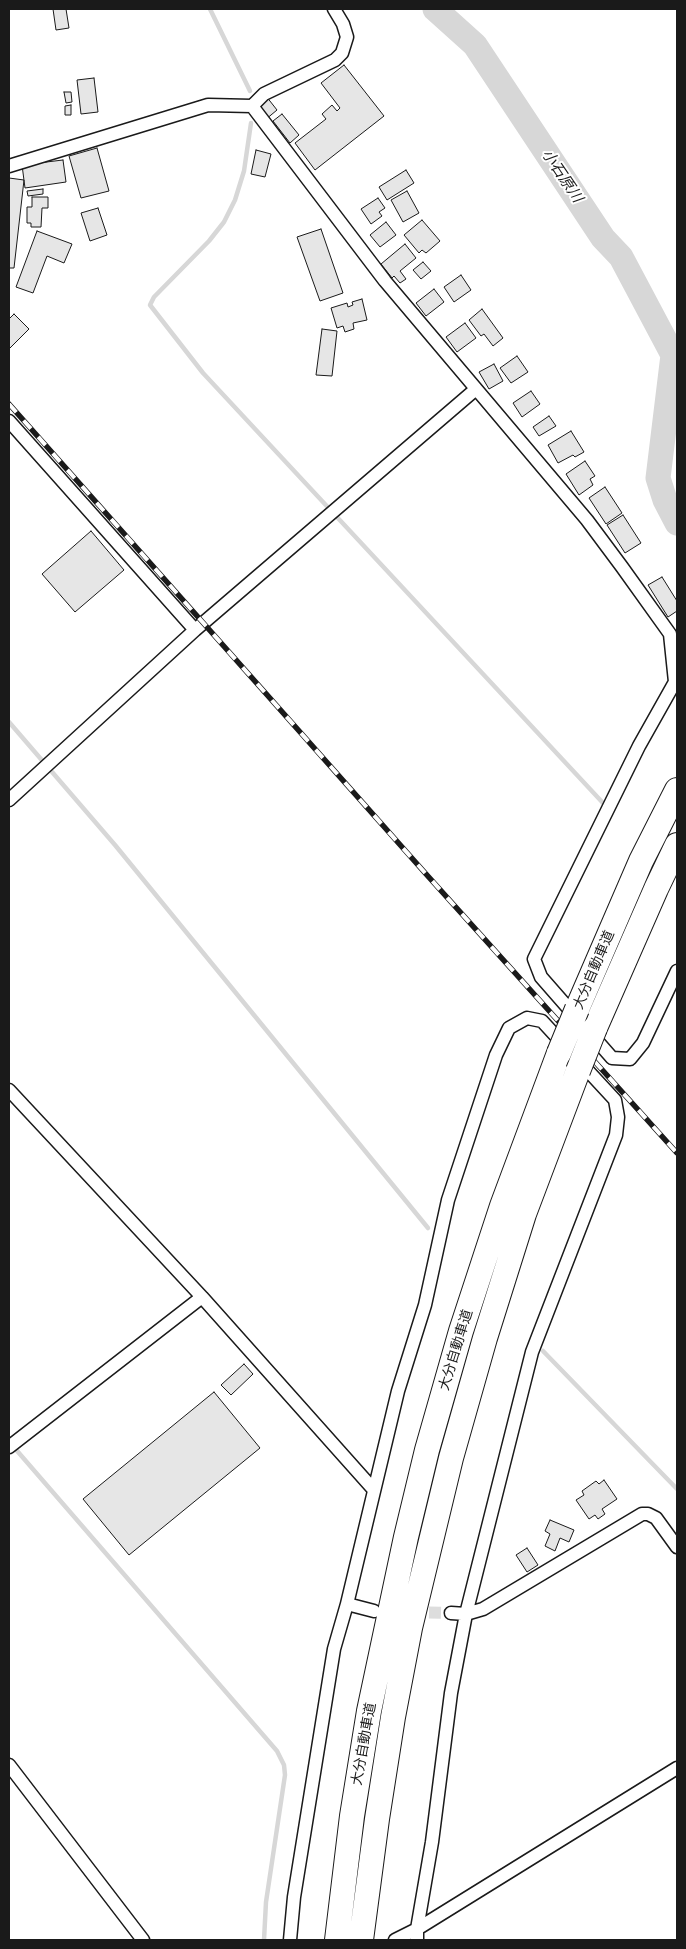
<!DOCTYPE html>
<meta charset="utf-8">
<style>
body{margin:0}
#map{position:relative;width:686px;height:1949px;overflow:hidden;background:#fff;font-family:Cabin,sans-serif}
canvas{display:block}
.frame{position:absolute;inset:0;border:10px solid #1a1a1a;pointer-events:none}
</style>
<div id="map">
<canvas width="686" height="1949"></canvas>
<div class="frame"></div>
</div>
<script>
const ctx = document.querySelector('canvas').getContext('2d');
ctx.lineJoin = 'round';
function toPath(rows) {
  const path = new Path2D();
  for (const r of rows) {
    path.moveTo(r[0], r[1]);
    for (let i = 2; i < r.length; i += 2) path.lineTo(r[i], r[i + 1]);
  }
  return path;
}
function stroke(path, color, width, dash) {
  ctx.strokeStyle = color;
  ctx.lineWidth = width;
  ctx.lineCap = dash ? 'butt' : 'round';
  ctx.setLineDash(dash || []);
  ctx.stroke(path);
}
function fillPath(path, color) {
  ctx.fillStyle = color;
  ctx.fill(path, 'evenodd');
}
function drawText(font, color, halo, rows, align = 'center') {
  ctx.font = font + ' Cabin,"Noto Sans JP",sans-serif';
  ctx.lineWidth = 4;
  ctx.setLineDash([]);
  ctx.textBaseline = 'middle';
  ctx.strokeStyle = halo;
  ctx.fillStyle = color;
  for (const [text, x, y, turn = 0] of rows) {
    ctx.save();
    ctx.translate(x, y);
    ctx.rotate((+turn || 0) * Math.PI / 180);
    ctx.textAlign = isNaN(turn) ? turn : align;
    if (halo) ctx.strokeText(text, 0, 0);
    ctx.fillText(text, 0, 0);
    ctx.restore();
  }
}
stroke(toPath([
 [210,9,250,91],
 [251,123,244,171,235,200,224,222,209,241,154,297,150,305,203,373,603,803],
 [9,722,115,845,428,1228],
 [543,1351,677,1489],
 [12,1445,277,1751,284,1765,285,1775,266,1902,264,1940]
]), '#d7d7d7', 4.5);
stroke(toPath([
 [435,9,475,45,603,238,621,257,673,355,658,478,665,500,677,523]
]), '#d7d7d7', 25);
const building = toPath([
 [53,9,66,9,69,28,56,30,53,9],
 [344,65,384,116,315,170,295,143,326,119,322,114,332,105,337,111,340,108,321,83,344,65],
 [94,78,98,112,81,114,77,80,94,78],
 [64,92,71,92,72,102,66,103,64,92],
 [266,96,277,110,265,120,253,105,266,96],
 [71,105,71,115,65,115,65,106,71,105],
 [282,114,299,135,290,143,273,121,282,114],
 [97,148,109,191,81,198,69,156,97,148],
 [256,150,271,154,265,177,251,174,256,150],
 [63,160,66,182,25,188,22,165,63,160],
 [406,170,414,183,387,200,379,187,406,170],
 [9,178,24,180,14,268,9,268,9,178],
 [43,189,43,194,28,196,27,191,43,189],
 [407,191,419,213,403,222,391,200,407,191],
 [32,197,48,197,48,208,42,208,41,227,31,227,31,223,27,223,27,207,32,207,32,197],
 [378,198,385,208,379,212,382,216,371,224,361,209,378,198],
 [98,208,107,235,90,241,81,213,98,208],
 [422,220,440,241,426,253,422,250,419,253,404,235,422,220],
 [386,222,396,235,380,247,370,235,386,222],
 [321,229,343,293,320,301,297,237,321,229],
 [37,231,72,244,64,263,47,256,33,293,16,287,37,231],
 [405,244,416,258,400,271,406,279,400,283,394,276,392,278,381,264,405,244],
 [423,262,431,271,421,279,413,270,423,262],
 [461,275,471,290,454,302,444,287,461,275],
 [434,289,444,302,426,316,416,303,434,289],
 [362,299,367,320,353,323,354,329,345,332,343,326,337,328,331,308,347,303,348,307,353,305,352,302,362,299],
 [482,309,503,338,493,346,484,334,481,336,469,320,482,309],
 [14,314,29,329,9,349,9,319,14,314],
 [465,323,476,338,457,352,446,337,465,323],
 [322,329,337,331,332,376,316,375,322,329],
 [517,356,528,372,511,383,500,368,517,356],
 [494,364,503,381,489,389,479,372,494,364],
 [531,391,540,404,522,417,513,403,531,391],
 [549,416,556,426,539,436,533,427,549,416],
 [571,431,584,452,575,457,573,455,558,463,548,445,571,431],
 [585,461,595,476,590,479,593,485,579,495,566,474,585,461],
 [605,487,622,513,606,524,589,498,605,487],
 [623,515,641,543,625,553,607,525,623,515],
 [91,531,124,570,75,612,42,574,91,531],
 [662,577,677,601,677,611,668,617,648,585,662,577],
 [244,1364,253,1374,231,1395,221,1385,244,1364],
 [214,1392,260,1448,129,1555,83,1499,214,1392],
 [604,1480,617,1499,602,1509,605,1514,598,1519,595,1515,589,1519,576,1500,584,1495,582,1491,596,1481,599,1484,604,1480],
 [550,1520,574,1530,569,1542,560,1538,555,1551,545,1546,550,1534,545,1531,550,1520],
 [527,1548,538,1565,527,1572,516,1555,527,1548]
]);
fillPath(building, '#e6e6e6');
stroke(building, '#1a1a1a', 1);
stroke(toPath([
 [411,1612,451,1613]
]), '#ddd', 12, [12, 6]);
const street = toPath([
 [252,106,264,94,335,60,342,53,347,37,343,24,334,9],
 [9,166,208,105,252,106,385,281,587,520,622,567,670,634,675,682,677,685],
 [9,421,195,630],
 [9,800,195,630,476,389],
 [576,1017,541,977,534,959,639,746,675,682],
 [591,1034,612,1058,630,1059,643,1043,677,971],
 [9,1090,202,1297,374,1490],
 [9,1447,202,1297],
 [347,1604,374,1611],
 [451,1613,466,1614,483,1609,642,1514,648,1514,656,1518,677,1547],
 [9,1765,143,1940],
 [290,1940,294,1897,334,1649,347,1604,398,1391,425,1305,448,1200,496,1055,509,1028,527,1018,542,1021,565,1046],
 [395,1940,417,1929,677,1768],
 [417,1940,417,1929,432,1842,451,1693,466,1614,532,1352,616,1135,618,1117,615,1100,578,1060]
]);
const highway = toPath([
 [577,1009,641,861,677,790],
 [595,1028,656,889,677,845],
 [337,1940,352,1816,369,1711,406,1537,427,1450,461,1331,502,1206,559,1053],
 [361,1940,377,1819,393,1717,410,1628,451,1458,485,1338,524,1214,578,1071]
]);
stroke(street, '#1a1a1a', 15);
stroke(highway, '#1a1a1a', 26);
stroke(street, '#fff', 12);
stroke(highway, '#fff', 24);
const rail = toPath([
 [9,404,426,874,677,1153]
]);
stroke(rail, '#1a1a1a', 5.5);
stroke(rail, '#fff', 4, [11]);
const highwayBridge = toPath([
 [559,1053,577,1009],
 [578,1071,595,1028]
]);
stroke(highwayBridge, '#1a1a1a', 26, []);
stroke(highwayBridge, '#fff', 24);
drawText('14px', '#1a1a1a', '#fff', [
 ["大分自動車道",594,970,-67],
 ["大分自動車道",456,1350,-73],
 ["大分自動車道",364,1744,-80]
]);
drawText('italic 15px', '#1a1a1a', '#fff', [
 ["小石原川",562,176,56]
]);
</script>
